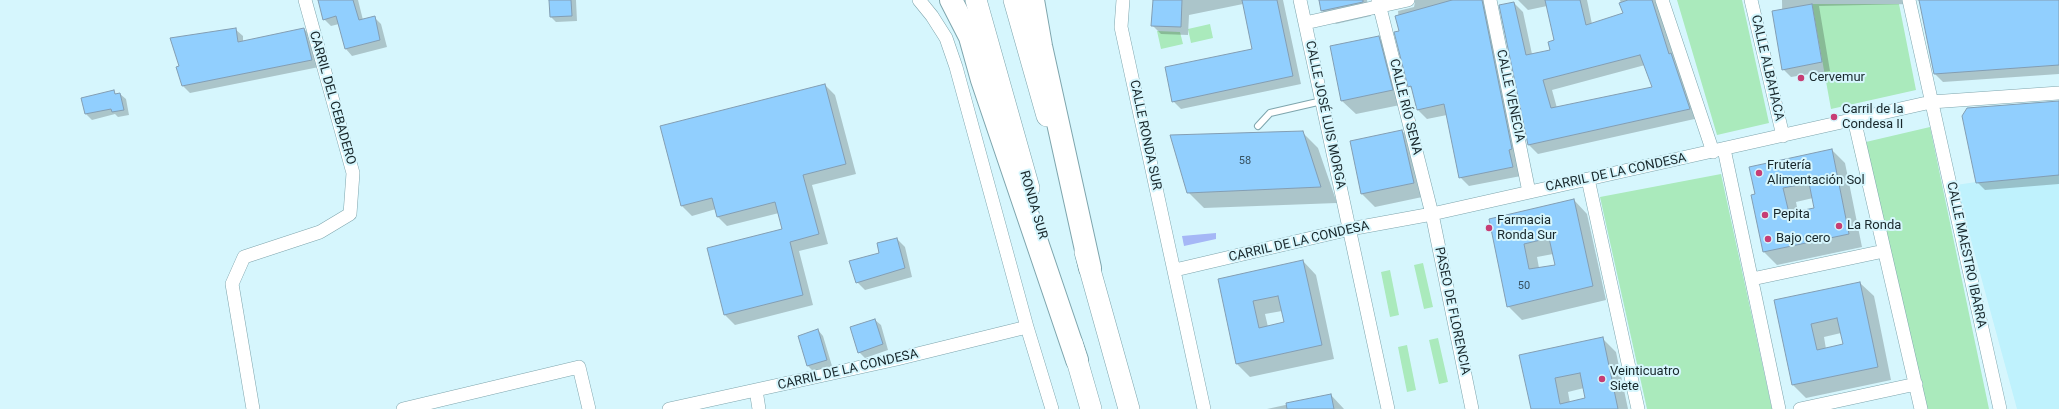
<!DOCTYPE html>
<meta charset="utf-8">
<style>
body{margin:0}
canvas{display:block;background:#d6f6fd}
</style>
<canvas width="2059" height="409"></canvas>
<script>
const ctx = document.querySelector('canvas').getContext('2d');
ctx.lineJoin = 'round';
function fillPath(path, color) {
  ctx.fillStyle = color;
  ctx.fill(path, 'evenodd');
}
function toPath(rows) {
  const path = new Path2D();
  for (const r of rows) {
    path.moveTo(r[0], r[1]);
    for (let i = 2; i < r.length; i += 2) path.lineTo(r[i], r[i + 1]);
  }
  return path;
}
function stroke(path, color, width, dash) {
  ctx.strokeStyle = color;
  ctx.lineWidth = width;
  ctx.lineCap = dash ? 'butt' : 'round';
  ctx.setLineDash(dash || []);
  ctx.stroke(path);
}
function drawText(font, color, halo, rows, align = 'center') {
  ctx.font = font + ' Roboto,sans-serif';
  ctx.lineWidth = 4;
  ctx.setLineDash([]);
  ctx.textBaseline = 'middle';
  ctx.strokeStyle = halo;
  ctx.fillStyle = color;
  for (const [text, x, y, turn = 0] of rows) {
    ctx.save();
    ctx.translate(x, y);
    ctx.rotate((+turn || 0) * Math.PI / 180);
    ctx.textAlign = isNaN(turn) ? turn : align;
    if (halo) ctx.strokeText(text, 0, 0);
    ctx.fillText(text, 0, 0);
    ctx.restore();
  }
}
fillPath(toPath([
 [2059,101,2059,409,2017,409,1956,185,1976,182,1962,116,1967,108]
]), '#bff2fd');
fillPath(toPath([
 [1677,0,1742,0,1769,123,1717,135],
 [1812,4,1899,4,1916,90,1831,109],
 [1210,24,1213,38,1191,43,1188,29],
 [1157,31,1180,32,1183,44,1161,49],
 [1930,127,1989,409,1916,409,1853,145],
 [1721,174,1772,409,1647,409,1600,197],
 [1423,263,1433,307,1424,309,1414,265],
 [1390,270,1399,315,1390,317,1381,272],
 [1438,338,1448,382,1439,384,1429,340],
 [1407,345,1416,390,1407,392,1398,347]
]), '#aaeabc');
fillPath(toPath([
 [1216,233,1216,239,1184,246,1182,236]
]), '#a5b7f6');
fillPath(toPath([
 [319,0,358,0,363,20,374,17,381,24,387,47,352,56,346,49,339,24,331,26,324,19],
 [550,0,576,0,577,21,556,22,551,17],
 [1154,0,1283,0,1301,84,1181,109,1173,101,1253,50,1243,4,1189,15,1188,35,1161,34,1153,26],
 [1320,0,1367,0,1371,16,1336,24,1322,11],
 [1399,0,1486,0,1521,176,1469,186,1460,177,1447,115,1427,119,1418,110,1413,90,1409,86,1400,32,1398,11,1414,7,1415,2,1403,4],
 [1587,0,1592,24,1624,14,1620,0,1658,0,1699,118,1538,154,1529,145,1500,6,1514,3,1523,12,1532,54,1551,51,1556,41,1547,6,1528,10,1518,0],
 [1645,65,1653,88,1557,108,1552,90],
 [1782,0,2059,0,2059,74,1943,82,1935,74,1921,1,1916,0,1911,4,1819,6,1830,71,1791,77,1783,69],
 [235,29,243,36,243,42,304,29,311,36,319,67,190,93,183,86],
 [1378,37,1392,50,1405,104,1356,114,1342,101,1331,47],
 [825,85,835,95,856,174,812,185,828,244,799,251,813,305,735,325,725,315,708,249,784,230,779,213,727,226,717,216,716,209,692,216,682,206],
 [113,92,117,95,120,94,126,99,129,115,118,117,115,114,92,120,86,114,83,99],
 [2059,102,2059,184,1985,190,1977,182],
 [1402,131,1416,144,1427,196,1375,207,1362,194,1351,142],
 [1302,132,1318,148,1337,203,1204,208,1188,192],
 [1832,150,1845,163,1862,247,1777,265,1764,252,1752,196],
 [1813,198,1815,209,1798,212,1796,202],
 [1574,200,1587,214,1606,300,1522,320,1508,306,1490,219],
 [1553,254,1556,265,1539,268,1537,257],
 [897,239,905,247,912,277,865,290,857,282,881,254],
 [1303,261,1316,275,1334,359,1250,377,1237,364,1219,279],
 [1282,311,1285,323,1268,327,1265,314],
 [1860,283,1874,296,1891,380,1806,398,1793,385,1775,301],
 [1841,333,1844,345,1826,349,1824,337],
 [875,320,881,325,888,350,865,358,859,352],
 [818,330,823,336,832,366,813,371,808,366,799,336],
 [1602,338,1616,352,1628,409,1532,409,1520,356],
 [1584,388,1587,399,1570,403,1568,392],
 [1331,395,1344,409,1267,409]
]), '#0003');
const building = toPath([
 [318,0,353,0,359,20,375,16,380,40,345,49,336,16,323,20,318,0],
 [549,0,571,0,572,16,550,17,549,0],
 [1153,0,1182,0,1181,27,1151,26,1153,0],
 [1242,0,1277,0,1293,76,1172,102,1165,67,1252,49,1242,0],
 [1319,0,1363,0,1363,2,1321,11,1319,0],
 [1452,0,1482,0,1512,149,1509,150,1513,167,1459,178,1444,104,1417,110,1411,86,1408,87,1394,32,1399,31,1395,16,1452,0],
 [1545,0,1580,0,1586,25,1623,13,1619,3,1628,0,1652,0,1669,54,1671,53,1690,109,1528,145,1499,5,1514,2,1526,55,1550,50,1548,42,1554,40,1545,0],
 [1640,55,1652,87,1551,108,1543,80,1640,55],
 [1919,0,2059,0,2059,65,1934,74,1919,0],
 [1812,4,1822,62,1782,70,1772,11,1812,4],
 [236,28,238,42,304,28,312,60,182,86,176,67,179,66,170,38,236,28],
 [1379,36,1393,90,1341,101,1330,46,1379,36],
 [825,84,846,164,803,175,819,234,790,242,803,295,724,315,707,248,782,229,775,202,717,217,712,198,681,206,660,126,825,84],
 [114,90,115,94,120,93,124,110,112,112,111,109,85,114,81,98,114,90],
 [2059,101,2059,175,1976,183,1962,116,1967,108,2059,101],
 [1402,130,1414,183,1361,194,1350,141,1402,130],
 [1303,131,1321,187,1187,193,1170,135,1303,131],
 [1832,149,1849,234,1763,252,1751,195,1755,194,1749,167,1832,149],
 [1809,183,1814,208,1789,213,1783,188,1809,183],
 [1574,199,1593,286,1507,307,1489,219,1574,199],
 [1549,238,1555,265,1529,269,1524,244,1549,238],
 [897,238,905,268,856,283,849,261,879,253,877,243,897,238],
 [1303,260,1322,345,1236,364,1218,279,1303,260],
 [1278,296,1284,322,1259,328,1253,301,1278,296],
 [1860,282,1878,367,1792,385,1774,300,1860,282],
 [1837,318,1843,344,1817,350,1811,324,1837,318],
 [875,319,883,344,858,353,850,327,875,319],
 [818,329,827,360,807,366,798,336,818,329],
 [1603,337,1618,409,1531,409,1519,355,1603,337],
 [1580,373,1585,398,1560,404,1555,378,1580,373],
 [1331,394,1334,409,1287,409,1286,403,1331,394]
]);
fillPath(building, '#91cffe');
stroke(building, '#839eb3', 1);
const lane = toPath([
 [1258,126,1270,113,1322,101]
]);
const street = toPath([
 [919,0,932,16,946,38,956,67,1027,327,1052,409],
 [1123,0,1121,27,1204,409],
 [1300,0,1388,409],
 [1378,0,1432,214,1472,409],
 [1490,0,1529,192],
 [1662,0,1713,152],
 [1751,0,1783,136],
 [1909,0,2000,409],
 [1305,23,1408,0],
 [1854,119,1921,409],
 [1724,149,1779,409],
 [1588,179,1638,409],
 [1175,270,1350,229,1432,214,1931,102,2059,93],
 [1752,279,1884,251],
 [756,390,759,409],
 [253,409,232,284,244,257,320,232,350,214,353,173,305,0],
 [403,409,579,367,589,409],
 [669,409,897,359,1027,327],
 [1800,409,1916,384]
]);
const primary = toPath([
 [976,0,1029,188],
 [1014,0,1047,116],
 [1085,252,1129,409],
 [1072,343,1091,409]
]);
const highway = toPath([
 [951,0,970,37,982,80,1077,360],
 [1033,0,1041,46,1090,268]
]);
stroke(lane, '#7ea5ad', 8);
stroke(street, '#7ea5ad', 14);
stroke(primary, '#7ea5ad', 22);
stroke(highway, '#7ea5ad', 24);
stroke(lane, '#fff', 6);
stroke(street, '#fff', 13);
stroke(primary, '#fff', 21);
stroke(highway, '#fff', 22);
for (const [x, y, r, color] of [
 [1801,78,4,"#c73d74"],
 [1834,117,4,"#c73d74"],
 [1759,173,4,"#c73d74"],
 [1765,215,4,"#c73d74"],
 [1839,226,4,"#c73d74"],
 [1489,228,4,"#c73d74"],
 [1768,239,4,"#c73d74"],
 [1602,379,4,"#c73d74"]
]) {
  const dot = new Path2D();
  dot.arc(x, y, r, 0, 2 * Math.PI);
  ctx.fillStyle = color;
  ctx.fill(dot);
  stroke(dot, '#d6f6fd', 1.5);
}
drawText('11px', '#365160', null, [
 ["58",1245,161],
 ["50",1524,286]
]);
drawText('13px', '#18272b', '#d6f6fd', [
 ["CALLE ALBAHACA",1767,68,77],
 ["CALLE VENECIA",1510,96,78],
 ["CARRIL DEL CEBADERO",332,98,74],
 ["CALLE RÍO SENA",1405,107,76],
 ["CALLE JOSÉ LUIS MORGA",1325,115,78],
 ["CALLE RONDA SUR",1145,135,78],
 ["CARRIL DE LA CONDESA",1616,173,-12],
 ["RONDA SUR",1033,205,74],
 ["CARRIL DE LA CONDESA",1299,242,-13],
 ["CALLE MAESTRO IBARRA",1966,255,78],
 ["PASEO DE FLORENCIA",1452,311,78],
 ["CARRIL DE LA CONDESA",848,370,-13]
]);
drawText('13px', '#18272b', '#d6f6fd', [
 ["Cervemur",1809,78],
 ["Carril de la",1842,110],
 ["Condesa II",1842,125],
 ["Frutería",1767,166],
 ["Alimentación Sol",1767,181],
 ["Pepita",1773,215],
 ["Farmacia",1497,221],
 ["Ronda Sur",1497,236],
 ["La Ronda",1847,226],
 ["Bajo cero",1776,239],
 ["Veinticuatro",1610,372],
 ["Siete",1610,387]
], 'left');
</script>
